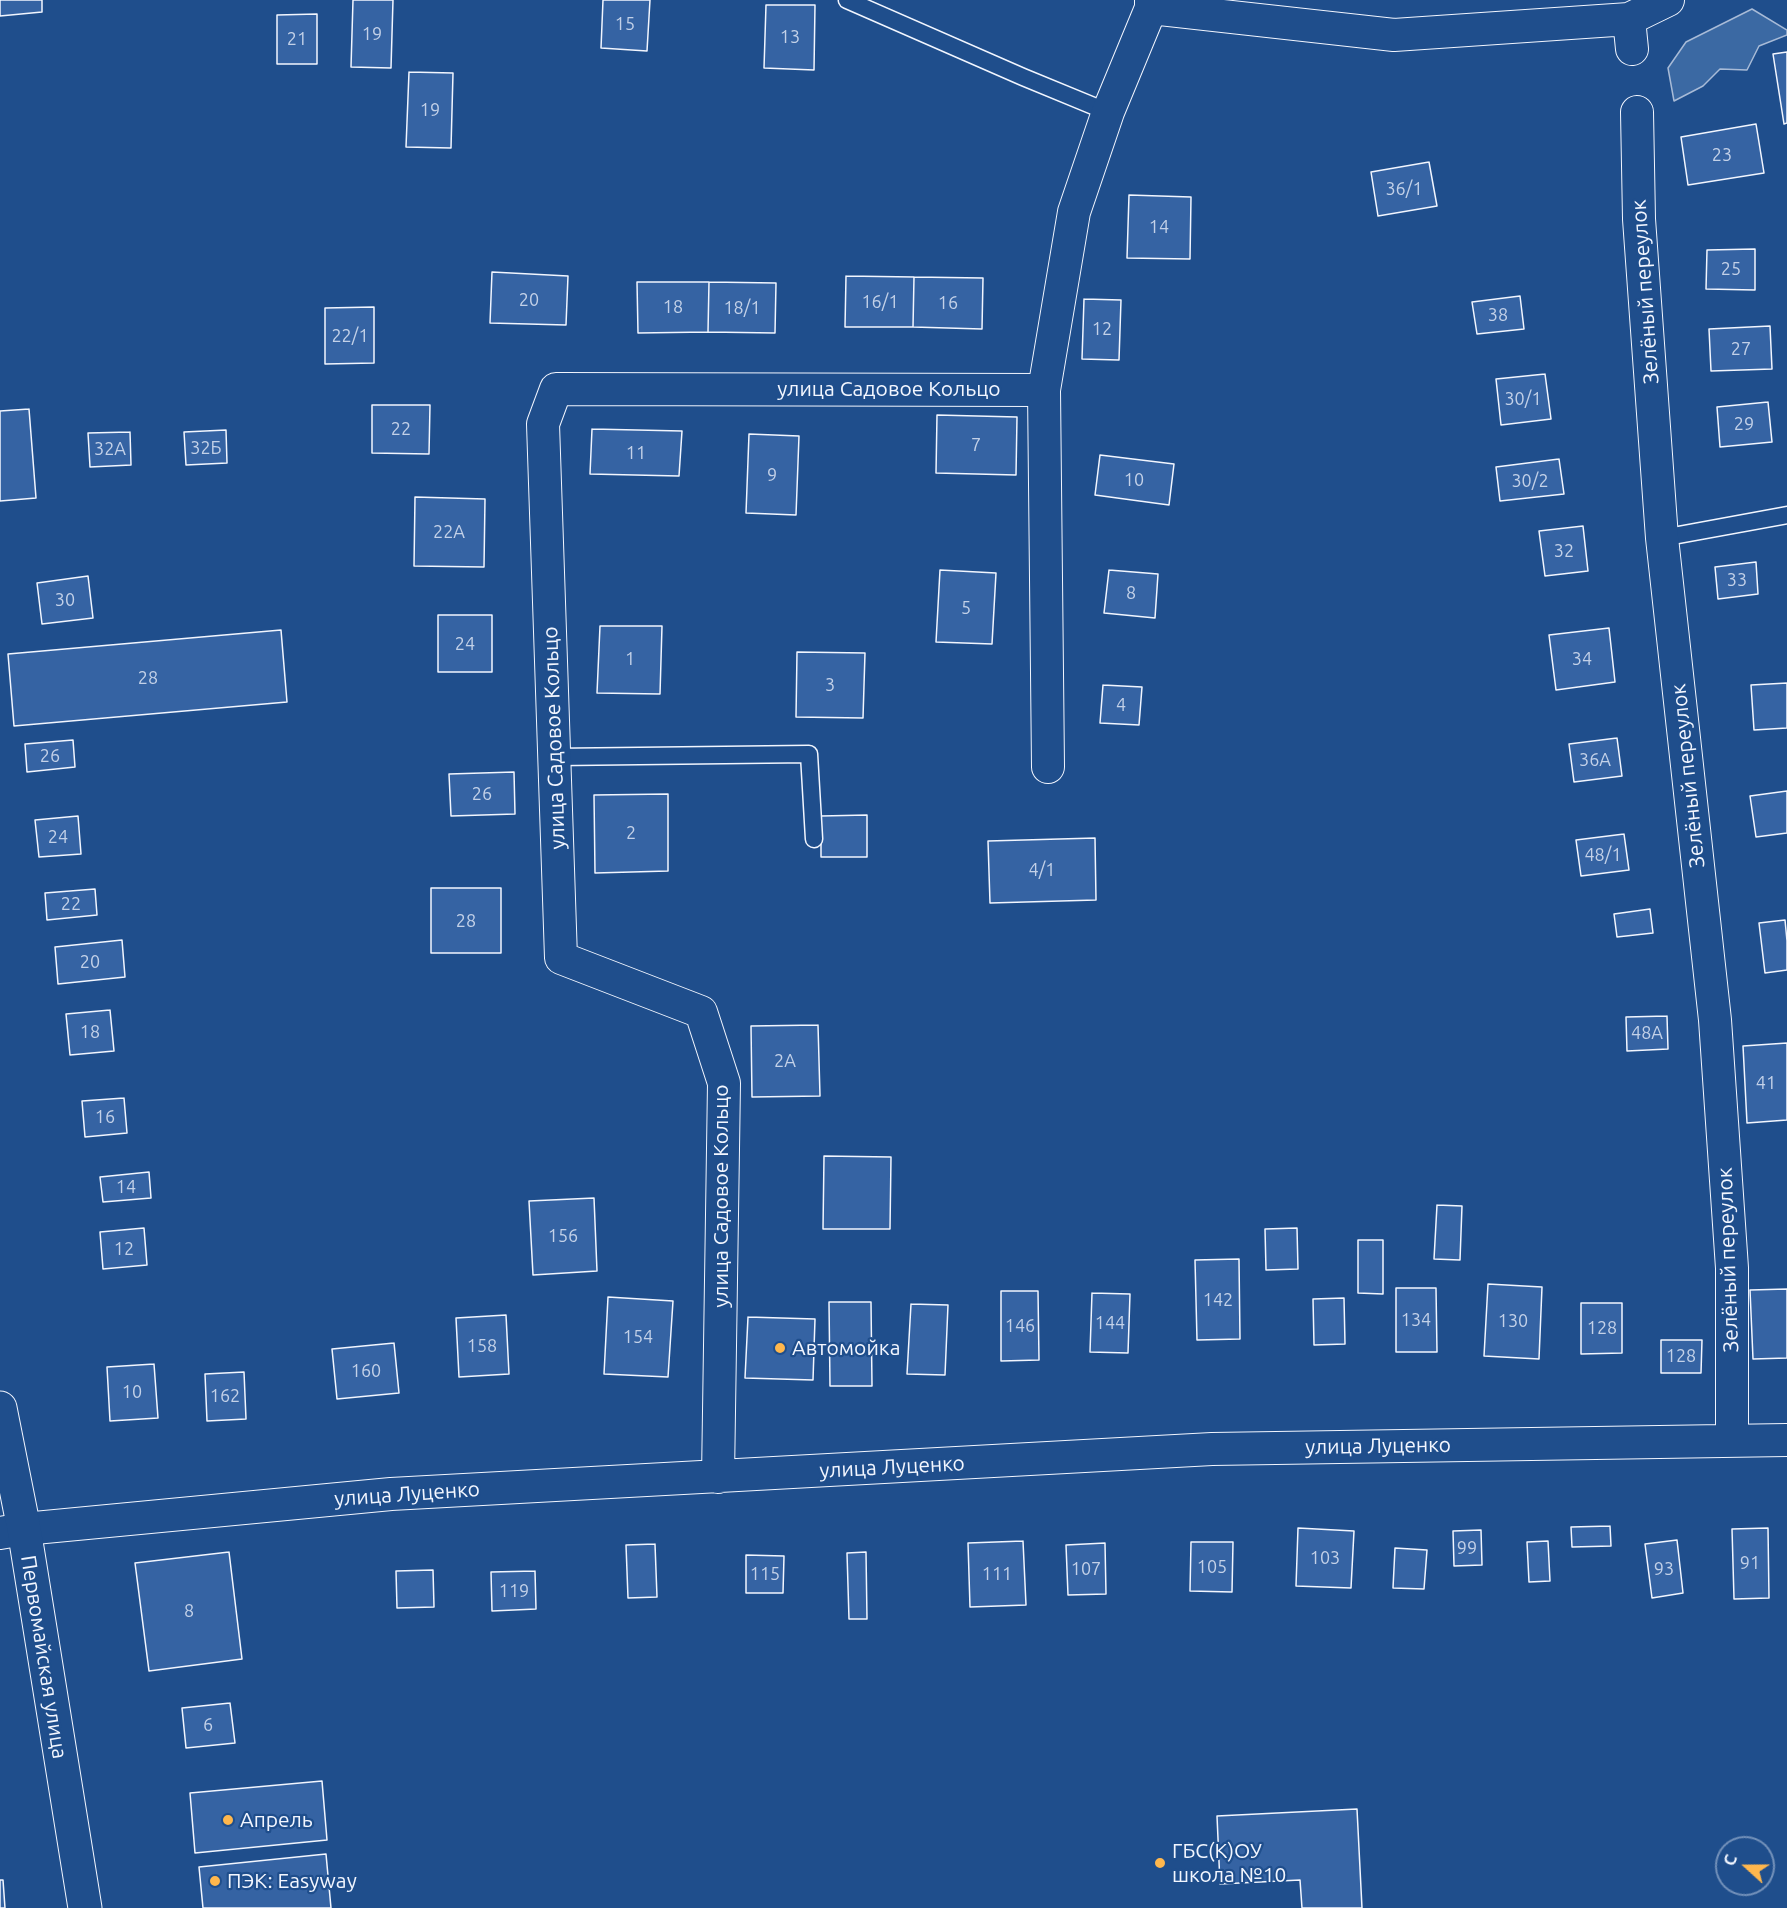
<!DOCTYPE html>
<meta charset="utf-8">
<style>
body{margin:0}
#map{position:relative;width:1787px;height:1908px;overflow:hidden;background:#1f4e8c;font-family:Ubuntu,sans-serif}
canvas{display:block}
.north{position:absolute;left:1715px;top:1836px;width:60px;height:60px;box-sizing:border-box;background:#1f4e8c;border:2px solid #7391ba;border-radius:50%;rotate:291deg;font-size:16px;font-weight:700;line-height:24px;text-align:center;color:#f2f6ff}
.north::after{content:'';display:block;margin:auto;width:21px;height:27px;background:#ffb74d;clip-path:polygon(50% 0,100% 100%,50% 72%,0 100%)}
</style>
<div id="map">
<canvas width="1787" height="1908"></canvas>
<div class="north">С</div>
</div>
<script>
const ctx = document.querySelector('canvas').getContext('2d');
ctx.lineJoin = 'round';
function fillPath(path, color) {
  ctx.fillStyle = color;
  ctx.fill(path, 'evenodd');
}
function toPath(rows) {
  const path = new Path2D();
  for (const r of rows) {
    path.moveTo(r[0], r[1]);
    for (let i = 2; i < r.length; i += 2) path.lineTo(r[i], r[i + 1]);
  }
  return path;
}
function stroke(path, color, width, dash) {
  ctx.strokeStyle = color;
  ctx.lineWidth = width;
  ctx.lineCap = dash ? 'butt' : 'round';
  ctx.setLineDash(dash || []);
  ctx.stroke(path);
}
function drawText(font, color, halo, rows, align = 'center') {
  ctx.font = font + ' Ubuntu,sans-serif';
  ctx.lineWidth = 4.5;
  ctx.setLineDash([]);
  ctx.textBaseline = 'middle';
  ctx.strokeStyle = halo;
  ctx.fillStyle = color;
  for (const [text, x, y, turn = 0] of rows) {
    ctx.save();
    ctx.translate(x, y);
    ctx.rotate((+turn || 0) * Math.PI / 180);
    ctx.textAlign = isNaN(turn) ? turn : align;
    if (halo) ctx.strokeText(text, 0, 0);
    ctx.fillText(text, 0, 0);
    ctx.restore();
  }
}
const water = toPath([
 [1752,9,1787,30,1787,35,1759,46,1747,70,1720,69,1703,86,1674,101,1668,68,1686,42,1752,9]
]);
fillPath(water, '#3b69a3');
stroke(water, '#a8bbd7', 1.5);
const building = toPath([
 [0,0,42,0,42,12,0,16,0,0],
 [353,0,393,0,391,68,351,67,353,0],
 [603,0,650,0,647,51,601,48,603,0],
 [766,5,815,5,814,70,764,68,766,5],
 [317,14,317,64,277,64,277,15,317,14],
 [1787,52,1787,123,1784,124,1773,54,1787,52],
 [409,72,453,73,451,148,406,147,409,72],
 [1756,124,1764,173,1688,185,1681,137,1756,124],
 [1429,162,1437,206,1378,216,1371,172,1429,162],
 [1129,195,1191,197,1190,259,1127,258,1129,195],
 [1755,249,1755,290,1706,289,1707,250,1755,249],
 [492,272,568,276,566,325,490,323,492,272],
 [846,276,914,277,913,327,845,327,846,276],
 [914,277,983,278,982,329,913,327,914,277],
 [637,282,709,282,708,332,638,333,637,282],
 [709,282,776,283,775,333,708,332,709,282],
 [1520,296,1524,329,1477,334,1472,302,1520,296],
 [1084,299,1121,300,1119,360,1082,359,1084,299],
 [374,307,374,363,325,364,325,308,374,307],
 [1770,326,1772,369,1711,371,1709,329,1770,326],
 [1545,374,1551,419,1501,425,1496,379,1545,374],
 [1768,402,1772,442,1720,447,1717,407,1768,402],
 [372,405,430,405,429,454,372,453,372,405],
 [29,409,36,498,0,501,0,411,29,409],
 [937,415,1017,417,1016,475,936,473,937,415],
 [592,429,682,431,679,476,590,474,592,429],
 [226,430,227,463,186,465,184,432,226,430],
 [130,432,131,465,90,467,88,433,130,432],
 [749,434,799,436,796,515,746,513,749,434],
 [1100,455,1174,464,1169,505,1095,495,1100,455],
 [1559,459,1564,494,1500,501,1496,467,1559,459],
 [415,497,485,499,484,567,414,566,415,497],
 [1583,526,1588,571,1545,576,1539,531,1583,526],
 [1756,562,1758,594,1718,599,1715,567,1756,562],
 [940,570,996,573,992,644,936,642,940,570],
 [1109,570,1158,574,1155,618,1104,613,1109,570],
 [88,576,93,618,42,624,37,583,88,576],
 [438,615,492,615,492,672,438,672,438,615],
 [600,626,662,626,660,694,597,693,600,626],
 [1609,628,1615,682,1556,690,1549,635,1609,628],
 [281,630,287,702,14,726,8,654,281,630],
 [797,652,865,653,863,718,796,717,797,652],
 [1787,683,1787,728,1754,730,1751,685,1787,683],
 [1103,685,1142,687,1139,725,1100,723,1103,685],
 [1617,738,1622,776,1574,782,1569,744,1617,738],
 [73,740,75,767,27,772,25,744,73,740],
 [514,772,515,814,451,816,449,774,514,772],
 [1787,791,1787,833,1756,837,1750,796,1787,791],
 [668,794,668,871,595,873,594,795,668,794],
 [867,815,867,857,821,857,821,816,867,815],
 [78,816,81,854,39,857,35,820,78,816],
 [1624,834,1629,870,1581,876,1576,840,1624,834],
 [1095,838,1096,900,990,903,988,841,1095,838],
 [431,888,501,888,501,953,431,953,431,888],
 [95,889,97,915,47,920,45,893,95,889],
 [1650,909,1653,933,1617,937,1614,914,1650,909],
 [1785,920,1787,941,1787,970,1765,973,1759,923,1785,920],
 [122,940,125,977,58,984,55,947,122,940],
 [110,1010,114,1051,70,1055,66,1014,110,1010],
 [1667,1016,1668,1049,1627,1051,1626,1017,1667,1016],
 [818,1025,820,1096,752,1097,751,1026,818,1025],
 [1787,1043,1787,1120,1747,1123,1743,1046,1787,1043],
 [124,1098,127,1133,85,1137,82,1101,124,1098],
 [824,1156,891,1157,890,1229,823,1229,824,1156],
 [149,1172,151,1198,103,1202,100,1177,149,1172],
 [594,1198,597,1271,533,1275,529,1201,594,1198],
 [1437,1205,1462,1206,1460,1260,1434,1259,1437,1205],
 [144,1228,147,1265,103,1269,100,1232,144,1228],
 [1297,1228,1298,1269,1266,1270,1265,1229,1297,1228],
 [1358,1240,1383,1240,1383,1294,1358,1293,1358,1240],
 [1239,1259,1240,1339,1197,1340,1195,1260,1239,1259],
 [1488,1284,1542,1287,1539,1359,1484,1356,1488,1284],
 [1396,1288,1436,1288,1437,1352,1396,1352,1396,1288],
 [1787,1289,1787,1358,1753,1359,1750,1290,1787,1289],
 [1001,1291,1038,1291,1039,1360,1001,1361,1001,1291],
 [1092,1293,1130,1294,1128,1353,1090,1352,1092,1293],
 [608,1297,673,1301,668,1377,604,1374,608,1297],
 [1344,1298,1345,1344,1314,1345,1313,1299,1344,1298],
 [829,1302,871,1302,872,1386,830,1386,829,1302],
 [1581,1303,1622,1303,1622,1353,1581,1354,1581,1303],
 [911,1304,948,1305,945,1375,907,1374,911,1304],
 [506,1315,509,1374,459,1377,456,1318,506,1315],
 [748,1317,815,1319,813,1380,745,1378,748,1317],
 [1661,1340,1702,1340,1701,1373,1661,1373,1661,1340],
 [394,1343,399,1393,337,1399,332,1349,394,1343],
 [154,1364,158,1418,110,1421,107,1367,154,1364],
 [244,1372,246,1419,207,1421,205,1374,244,1372],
 [1610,1526,1611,1546,1572,1547,1571,1527,1610,1526],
 [1298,1528,1354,1531,1351,1588,1296,1586,1298,1528],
 [1768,1528,1769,1598,1734,1599,1732,1529,1768,1528],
 [1481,1530,1482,1565,1454,1566,1453,1531,1481,1530],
 [1677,1540,1683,1593,1652,1598,1645,1544,1677,1540],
 [1023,1541,1026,1605,970,1607,968,1543,1023,1541],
 [1548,1541,1550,1581,1529,1582,1527,1542,1548,1541],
 [1191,1542,1233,1542,1232,1592,1190,1591,1191,1542],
 [1105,1543,1106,1594,1068,1595,1066,1545,1105,1543],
 [655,1544,657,1597,628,1598,626,1545,655,1544],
 [1395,1548,1427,1550,1424,1589,1393,1588,1395,1548],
 [229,1552,242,1659,149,1671,135,1563,229,1552],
 [866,1552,867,1619,849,1619,847,1553,866,1552],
 [746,1555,784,1556,783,1593,746,1593,746,1555],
 [433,1570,434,1607,397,1608,396,1571,433,1570],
 [535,1571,536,1609,492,1611,491,1572,535,1571],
 [230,1703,235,1743,186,1748,182,1708,230,1703],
 [322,1781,327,1840,195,1853,190,1793,322,1781],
 [1357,1809,1362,1908,1302,1908,1300,1880,1220,1884,1217,1816,1357,1809],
 [326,1854,331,1908,203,1908,199,1867,326,1854],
 [0,1880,3,1880,5,1908,0,1908,0,1880]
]);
fillPath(building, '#3563a3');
stroke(building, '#f2f6ff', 1.5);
const service = toPath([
 [847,0,1023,77,1108,112],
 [1662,538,1787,515],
 [555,757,809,754,814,839]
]);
const minor = toPath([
 [1151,8,1394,35,1629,19,1668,0],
 [1629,19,1632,49],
 [1637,112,1639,219,1662,538,1715,1020,1732,1268,1732,1440],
 [1048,767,1044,390,1074,212,1108,112,1151,8,1151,0],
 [718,1477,724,1083,701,1012,561,958,543,424,556,389,1044,390],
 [0,1533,24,1529,391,1494,1212,1449,1787,1440]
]);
const secondary = toPath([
 [0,1408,24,1529,85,1908]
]);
stroke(service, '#f2f6ff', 19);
stroke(minor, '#f2f6ff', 34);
stroke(secondary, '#f2f6ff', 35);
stroke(service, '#1f4e8c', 16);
stroke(minor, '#1f4e8c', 32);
stroke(secondary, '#1f4e8c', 33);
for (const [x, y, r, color] of [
 [780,1348,6,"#ffb74d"],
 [228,1820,6,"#ffb74d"],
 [1160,1863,6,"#ffb74d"],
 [215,1881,6,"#ffb74d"]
]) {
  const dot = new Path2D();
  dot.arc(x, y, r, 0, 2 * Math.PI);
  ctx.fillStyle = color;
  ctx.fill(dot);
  stroke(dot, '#1f4e8c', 2);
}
drawText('18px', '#c3d1e8', null, [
 ["15",625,24],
 ["19",372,34],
 ["13",790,37],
 ["21",297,39],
 ["19",430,110],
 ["23",1722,155],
 ["36/1",1404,189],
 ["14",1159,227],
 ["25",1731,269],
 ["20",529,300],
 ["16/1",880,302],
 ["16",948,303],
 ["18",673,307],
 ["18/1",742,308],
 ["38",1498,315],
 ["12",1102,329],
 ["22/1",350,336],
 ["27",1741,349],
 ["30/1",1523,399],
 ["29",1744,424],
 ["22",401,429],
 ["7",976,445],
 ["32Б",206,448],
 ["32А",110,449],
 ["11",636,453],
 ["9",772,475],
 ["10",1134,480],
 ["30/2",1530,481],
 ["22А",449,532],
 ["32",1564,551],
 ["33",1737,580],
 ["8",1131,593],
 ["30",65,600],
 ["5",966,608],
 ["24",465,644],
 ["1",630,659],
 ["34",1582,659],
 ["28",148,678],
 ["3",830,685],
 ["4",1121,705],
 ["26",50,756],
 ["36А",1595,760],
 ["26",482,794],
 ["2",631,833],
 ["24",58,837],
 ["48/1",1603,855],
 ["4/1",1042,870],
 ["22",71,904],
 ["28",466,921],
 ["20",90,962],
 ["18",90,1032],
 ["48А",1647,1033],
 ["2А",785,1061],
 ["41",1766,1083],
 ["16",105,1117],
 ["14",126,1187],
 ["156",563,1236],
 ["12",124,1249],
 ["142",1218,1300],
 ["134",1416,1320],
 ["130",1513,1321],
 ["144",1110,1323],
 ["146",1020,1326],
 ["128",1602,1328],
 ["154",638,1337],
 ["158",482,1346],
 ["128",1681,1356],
 ["160",366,1371],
 ["10",132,1392],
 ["162",225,1396],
 ["99",1467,1548],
 ["103",1325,1558],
 ["91",1750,1563],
 ["105",1212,1567],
 ["107",1086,1569],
 ["93",1664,1569],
 ["115",765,1574],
 ["111",997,1574],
 ["119",514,1591],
 ["8",189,1611],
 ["6",208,1725]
]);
drawText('21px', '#f2f6ff', '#1f4e8c', [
 ["Зелёный переулок",1645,292,-94],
 ["улица Садовое Кольцо",889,389],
 ["улица Садовое Кольцо",554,738,-92],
 ["Зелёный переулок",1688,776,-96],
 ["улица Садовое Кольцо",721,1196,-90],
 ["Зелёный переулок",1728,1260,-92],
 ["улица Луценко",1378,1446,-1],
 ["улица Луценко",892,1467,-3],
 ["улица Луценко",407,1494,-4],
 ["Первомайская улица",44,1657,81]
]);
drawText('21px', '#f2f6ff', '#1f4e8c', [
 ["Автомойка",792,1348],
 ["Апрель",240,1820],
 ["ГБС(К)ОУ",1172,1851],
 ["школа №10",1172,1875],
 ["ПЭК: Easyway",227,1881]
], 'left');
</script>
